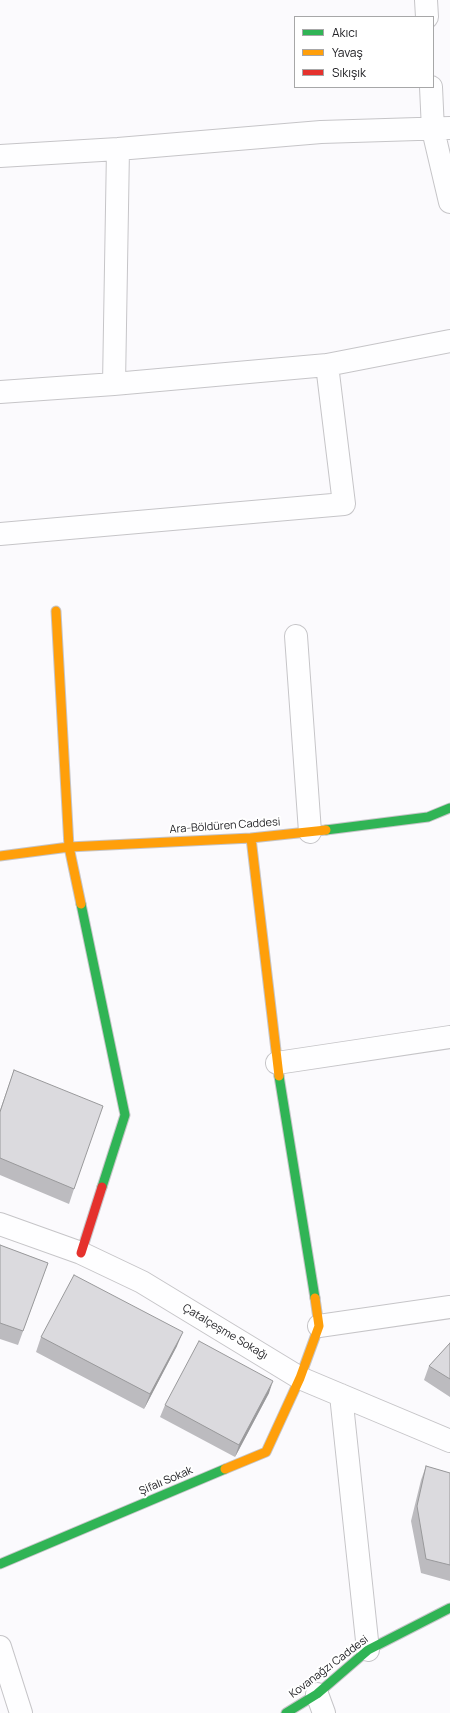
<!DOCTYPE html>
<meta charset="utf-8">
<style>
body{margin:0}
#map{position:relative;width:450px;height:1713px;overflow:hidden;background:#fbfafd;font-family:Manrope,sans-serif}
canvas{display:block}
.legend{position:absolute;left:294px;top:16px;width:140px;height:72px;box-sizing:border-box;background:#fff;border:1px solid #a7a7a8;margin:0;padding:5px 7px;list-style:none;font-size:12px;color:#222226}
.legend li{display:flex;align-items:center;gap:8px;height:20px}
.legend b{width:20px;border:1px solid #a7a7a8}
</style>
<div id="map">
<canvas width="450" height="1713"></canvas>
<ul class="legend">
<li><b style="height:5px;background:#30b455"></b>Akıcı</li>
<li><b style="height:5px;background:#ff9f0a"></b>Yavaş</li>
<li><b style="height:5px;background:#e5322d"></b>Sıkışık</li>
</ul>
</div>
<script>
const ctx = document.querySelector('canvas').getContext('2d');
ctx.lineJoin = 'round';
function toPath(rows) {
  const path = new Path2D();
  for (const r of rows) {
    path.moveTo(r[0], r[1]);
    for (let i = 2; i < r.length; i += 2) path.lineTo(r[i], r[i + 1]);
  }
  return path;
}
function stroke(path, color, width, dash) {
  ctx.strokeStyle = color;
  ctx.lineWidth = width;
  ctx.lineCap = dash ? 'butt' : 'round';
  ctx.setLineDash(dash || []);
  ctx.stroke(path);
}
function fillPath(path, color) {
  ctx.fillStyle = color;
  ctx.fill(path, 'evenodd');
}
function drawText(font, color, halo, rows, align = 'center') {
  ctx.font = font + ' Manrope,sans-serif';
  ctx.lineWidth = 4;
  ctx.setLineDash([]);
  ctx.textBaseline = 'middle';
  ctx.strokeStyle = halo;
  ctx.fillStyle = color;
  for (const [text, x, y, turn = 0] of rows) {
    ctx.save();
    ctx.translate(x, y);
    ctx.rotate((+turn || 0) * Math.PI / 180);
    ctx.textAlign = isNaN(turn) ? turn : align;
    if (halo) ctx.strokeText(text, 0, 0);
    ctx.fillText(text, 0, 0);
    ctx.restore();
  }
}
const street = toPath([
 [426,0,427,17],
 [431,87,433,130,450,202],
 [0,156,118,149,321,132,450,128],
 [114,384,118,149],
 [0,392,114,384,327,365,450,341],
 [0,534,344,504,327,365],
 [296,636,310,832],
 [277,1063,450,1037],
 [0,1224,81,1253,142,1282,300,1378,450,1441],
 [319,1326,450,1307],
 [341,1395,368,1650],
 [0,1647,21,1713],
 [317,1694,324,1713]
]);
const fast = toPath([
 [326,830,428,817,450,808],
 [81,904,125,1115,102,1187],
 [279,1076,315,1298],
 [0,1564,225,1469],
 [286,1713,317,1694,368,1650,450,1608]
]);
const slow = toPath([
 [56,611,69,847,81,904],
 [251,838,279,1076],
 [0,856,69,847,251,838,326,830],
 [225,1469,266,1452,300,1378,319,1326,315,1298]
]);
const jam = toPath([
 [81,1253,102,1187]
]);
stroke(street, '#c6c5c8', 24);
stroke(fast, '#c6c5c8', 11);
stroke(slow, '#c6c5c8', 11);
stroke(jam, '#c6c5c8', 11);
stroke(street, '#fefeff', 22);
stroke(fast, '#30b455', 9);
stroke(slow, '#ff9f0a', 9);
stroke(jam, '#e5322d', 9);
fillPath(toPath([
 [14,1070,74,1189,69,1204,0,1175,0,1110],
 [0,1245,48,1263,18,1345,0,1339],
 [41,1337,177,1346,144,1409,36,1352],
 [450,1343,450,1397,424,1380,429,1366],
 [269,1393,235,1457,160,1417,165,1405],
 [426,1466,450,1473,450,1581,421,1573,411,1521,421,1480]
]), '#bcbbbf');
fillPath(toPath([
 [183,1332,177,1346,144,1409,150,1394],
 [273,1381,269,1393,235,1457,239,1445]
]), '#99999b');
const building = toPath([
 [14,1070,103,1106,74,1189,0,1158,0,1112,14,1070],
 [0,1245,48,1263,23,1331,0,1323,0,1245],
 [74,1275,183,1332,150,1394,41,1337,74,1275],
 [199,1341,273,1381,239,1445,165,1405,199,1341],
 [450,1343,450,1379,429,1366,450,1343],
 [426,1466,450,1473,450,1565,426,1559,417,1506,426,1466]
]);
fillPath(building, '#dbdade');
stroke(building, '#99999b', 1);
drawText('11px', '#222226', '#fff', [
 ["Ara-Böldüren Caddesi",225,826,-4],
 ["Çatalçeşme Sokağı",225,1332,31],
 ["Şifalı Sokak",166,1481,-23],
 ["Kovanağzı Caddesi",329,1667,-37]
]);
</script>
